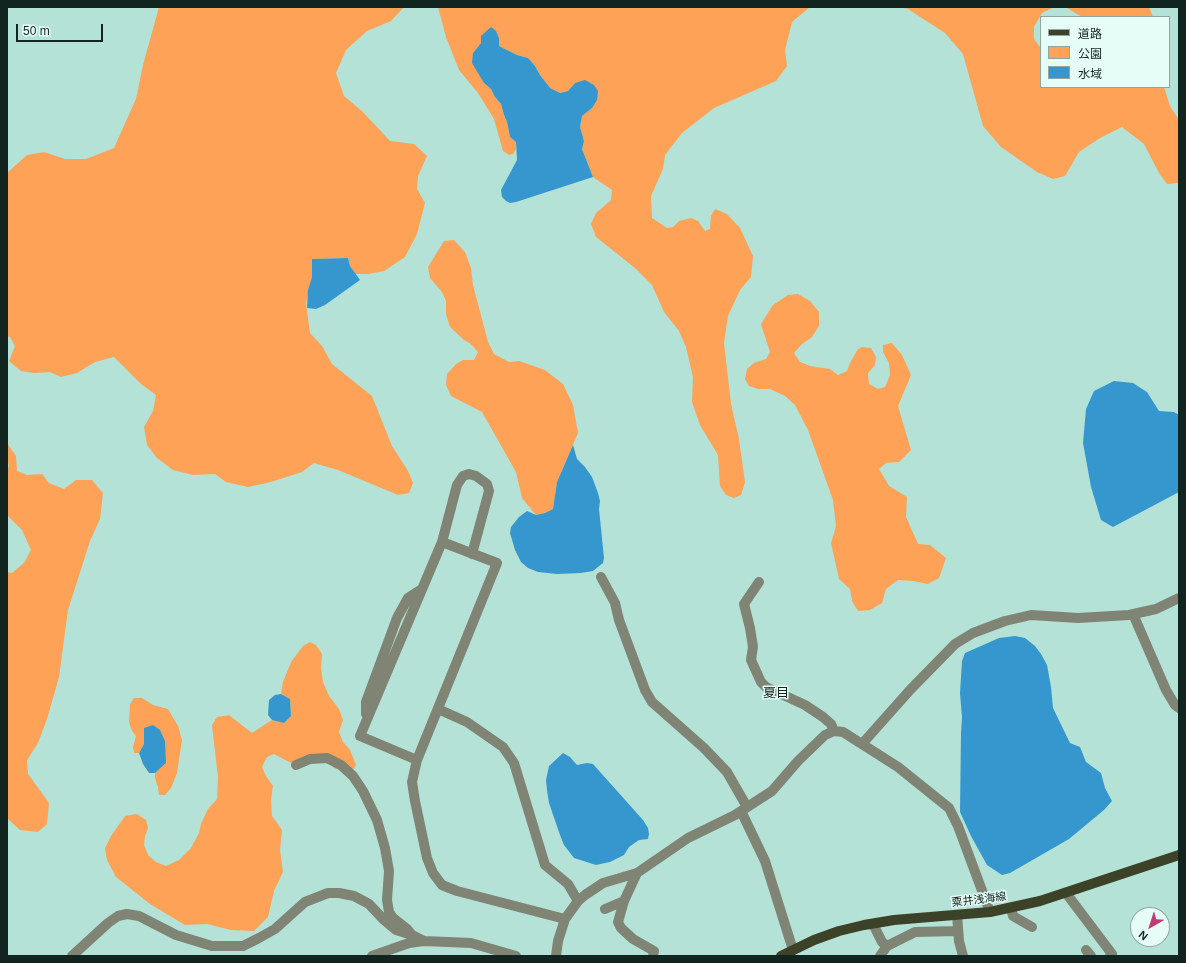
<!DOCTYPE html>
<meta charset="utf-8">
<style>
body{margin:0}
#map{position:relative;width:1186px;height:963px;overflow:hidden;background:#b4e2d6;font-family:Helvetica,"Noto Sans JP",sans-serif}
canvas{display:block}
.frame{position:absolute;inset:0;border:8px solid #122420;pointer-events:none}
.legend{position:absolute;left:1040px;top:16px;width:130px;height:72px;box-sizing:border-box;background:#e6fdf7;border:1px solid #91a6a1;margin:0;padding:5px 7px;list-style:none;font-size:12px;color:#122420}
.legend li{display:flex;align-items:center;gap:8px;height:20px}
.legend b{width:20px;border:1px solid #91a6a1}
.north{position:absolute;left:1130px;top:907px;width:40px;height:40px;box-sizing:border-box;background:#e6fdf7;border:1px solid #91a6a1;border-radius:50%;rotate:219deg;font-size:11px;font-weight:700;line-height:16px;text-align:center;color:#122420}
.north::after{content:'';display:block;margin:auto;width:14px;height:18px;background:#c33a75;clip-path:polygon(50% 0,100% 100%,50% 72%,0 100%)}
.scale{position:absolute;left:16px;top:24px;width:87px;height:18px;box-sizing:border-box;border:2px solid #122420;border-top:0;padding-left:5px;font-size:12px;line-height:14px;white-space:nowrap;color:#122420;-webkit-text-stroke:3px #e6fdf7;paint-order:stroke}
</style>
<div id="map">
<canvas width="1186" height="963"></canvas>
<div class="frame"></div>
<ul class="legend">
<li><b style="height:5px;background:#3c4227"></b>道路</li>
<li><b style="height:11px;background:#fda256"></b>公園</li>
<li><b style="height:11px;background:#3597ce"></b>水域</li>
</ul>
<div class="north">N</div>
<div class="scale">50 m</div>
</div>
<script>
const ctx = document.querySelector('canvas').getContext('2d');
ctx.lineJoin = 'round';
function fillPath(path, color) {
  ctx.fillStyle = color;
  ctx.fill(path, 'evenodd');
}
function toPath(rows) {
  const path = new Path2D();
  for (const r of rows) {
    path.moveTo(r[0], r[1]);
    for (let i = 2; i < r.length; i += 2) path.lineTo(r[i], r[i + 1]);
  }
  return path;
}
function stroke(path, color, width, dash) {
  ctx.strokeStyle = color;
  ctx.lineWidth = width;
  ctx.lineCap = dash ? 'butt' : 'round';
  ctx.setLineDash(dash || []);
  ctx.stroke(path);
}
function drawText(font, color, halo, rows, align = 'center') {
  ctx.font = font + ' Helvetica,"Noto Sans JP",sans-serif';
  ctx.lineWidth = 3;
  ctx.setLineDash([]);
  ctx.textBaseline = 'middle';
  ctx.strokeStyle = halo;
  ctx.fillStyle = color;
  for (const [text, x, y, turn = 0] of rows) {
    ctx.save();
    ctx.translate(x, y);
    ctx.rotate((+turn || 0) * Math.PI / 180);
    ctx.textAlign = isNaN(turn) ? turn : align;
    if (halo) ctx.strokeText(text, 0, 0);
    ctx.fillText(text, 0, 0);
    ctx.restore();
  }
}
fillPath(toPath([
 [159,7,404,7,391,21,367,31,346,50,336,73,344,96,363,112,390,141,414,144,427,156,418,176,417,189,425,203,417,234,405,257,384,271,368,274,355,274,350,266,348,258,313,259,312,277,306,303,310,333,322,346,332,364,372,396,392,446,408,471,413,483,409,493,398,495,338,470,314,463,302,472,271,482,248,487,226,482,215,474,193,475,173,470,157,458,147,445,144,427,153,411,156,395,141,384,114,357,95,362,77,373,61,377,50,372,34,373,21,371,9,361,15,346,10,337,7,336,7,173,27,155,44,152,65,159,86,159,114,148,136,99,143,65],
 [438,7,810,7,792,22,785,50,787,66,776,81,714,108,682,133,665,155,663,169,651,196,652,218,667,228,673,227,679,221,691,218,698,221,705,231,710,229,711,216,715,209,727,214,740,228,753,256,751,277,740,290,728,316,724,343,731,404,739,439,745,482,741,495,734,498,726,495,720,486,718,455,700,425,692,402,693,377,686,347,679,331,664,312,652,285,635,268,596,237,591,224,596,213,611,200,612,190,593,177,582,149,584,141,580,127,582,116,592,108,575,83,568,91,560,93,549,88,540,75,535,66,528,58,517,55,499,46,481,43,473,53,484,83,491,89,495,97,501,104,504,115,507,122,510,137,516,142,516,149,513,154,509,155,503,151,494,119,478,93,459,70,446,37],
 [901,7,1149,7,1153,17,1082,17,1067,8,1052,8,1042,13,1034,27,1034,39,1041,48,1041,87,1164,87,1170,106,1179,120,1179,183,1167,184,1159,173,1144,144,1122,127,1100,138,1079,152,1065,176,1053,179,1037,172,1001,147,983,126,963,54,945,33,908,9],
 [454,240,465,252,471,268,473,285,488,342,494,354,509,362,519,361,545,370,563,384,573,405,578,433,557,482,553,509,545,513,536,515,522,498,516,472,482,412,451,396,446,385,447,374,456,364,463,360,474,360,478,352,471,344,464,340,450,327,446,314,446,301,442,292,430,278,428,267,444,241],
 [798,294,810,301,819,312,819,326,812,337,802,344,794,353,800,362,810,366,830,369,838,375,847,371,850,363,858,349,862,347,871,348,876,357,875,365,868,373,869,384,878,389,885,387,890,375,889,363,883,352,883,345,892,343,902,355,911,375,898,406,911,450,899,462,886,463,879,469,889,486,907,497,906,517,918,544,930,545,946,558,939,578,928,584,913,581,898,580,886,589,882,603,870,610,858,611,852,601,850,589,839,579,831,543,836,526,833,500,808,430,795,405,785,396,770,389,758,389,749,386,745,379,747,369,754,363,766,359,770,352,761,324,773,305,788,295],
 [7,443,16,456,17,471,27,475,42,474,49,483,64,489,76,480,92,480,103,493,100,519,90,541,68,610,59,677,47,719,38,743,27,760,28,774,49,803,47,824,38,832,20,830,7,818,7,572,12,573,24,563,31,550,22,530,7,515,7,470,9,466,7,459],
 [310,642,316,645,322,654,321,668,323,682,329,696,339,709,343,720,339,732,343,742,350,750,356,765,350,774,334,768,324,759,293,764,274,754,267,757,262,767,266,776,273,786,271,800,272,816,282,830,280,850,283,872,274,891,268,917,254,931,231,930,207,924,185,925,150,904,116,877,107,860,105,848,111,836,125,816,137,814,146,820,148,828,145,836,144,845,148,855,156,862,166,866,179,860,191,848,199,833,201,824,208,809,217,799,218,777,212,725,217,717,229,715,252,733,272,720,284,723,291,716,290,699,281,694,283,682,291,662,303,646],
 [134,698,142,698,153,705,168,709,178,726,182,740,177,773,171,788,165,795,159,795,158,787,155,778,155,773,166,763,144,744,139,753,134,753,133,747,136,736,132,731,129,722,130,704]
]), '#fda256');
fillPath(toPath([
 [491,27,496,31,499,38,499,46,517,55,528,58,535,66,540,75,550,88,560,93,568,91,575,83,585,80,594,85,598,91,597,100,592,108,582,116,580,127,584,141,582,149,593,177,516,202,510,203,506,201,502,197,501,190,517,160,516,142,510,137,507,122,504,115,501,104,495,97,491,89,484,83,472,63,473,53,481,43,481,36],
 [348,258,350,266,360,280,325,305,316,309,307,308,308,290,312,277,312,259],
 [1114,381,1133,383,1147,392,1159,411,1174,412,1179,415,1179,492,1113,527,1101,520,1091,487,1083,443,1086,409,1094,391],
 [573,445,577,459,585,467,592,477,598,493,600,501,599,509,604,558,603,563,593,571,581,573,557,574,538,572,528,568,521,562,515,550,510,533,511,527,519,517,527,511,536,515,545,513,553,509,557,482],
 [1015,636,1025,638,1035,646,1041,654,1047,665,1051,687,1053,708,1070,743,1080,747,1086,762,1101,773,1105,788,1112,801,1104,810,1069,839,1010,873,1002,875,987,865,971,836,960,812,961,733,962,717,960,693,962,661,965,653,999,638],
 [281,694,290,699,291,716,284,723,272,720,268,715,269,700,275,695],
 [153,725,160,730,165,741,166,763,155,773,149,773,143,764,139,753,144,744,144,728],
 [563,753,570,757,577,765,587,763,593,764,643,820,648,828,649,834,648,839,639,840,629,847,624,855,610,862,596,865,574,858,564,845,560,835,549,803,547,790,546,780,549,766]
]), '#3597ce');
stroke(toPath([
 [442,542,497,563,417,760,412,782,415,801,427,858,433,873,442,885,457,891,565,919],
 [601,577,615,603,619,620,645,690,652,702,704,748,727,772,747,807],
 [759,582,744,604,750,628,753,647,751,660,761,682,766,687,805,705,823,717,831,724,834,731],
 [1133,614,1166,690,1175,705,1179,708],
 [438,709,467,722,503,747,514,763,545,865,568,884,578,901],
 [366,714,366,702,397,618,408,598,422,589],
 [862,744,910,690,955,644,973,633,1005,621,1031,615,1078,618,1129,615,1156,609,1179,598],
 [417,760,360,736,442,542,457,485,463,476,469,474,476,476,487,484,489,491,472,554],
 [296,765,310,759,327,758,341,765,353,776,363,791,377,820,385,848,389,871,387,900,389,912,393,918,407,929,412,935],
 [741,811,765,861,793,950],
 [1066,893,1112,954,1110,956],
 [624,901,618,922,621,928,633,939,654,951,653,956],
 [1011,908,1013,916,1032,927],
 [605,909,624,901,637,873],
 [957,915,959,941,963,956],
 [873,924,882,942,887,946],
 [1086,950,1091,956],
 [72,956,108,923,118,916,127,914,139,916,176,935,212,946,243,946,259,938,275,929,305,902,328,893,339,893,354,896,369,904,384,920,396,930,412,935,424,941,471,943,516,956],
 [372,956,409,943,424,941],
 [556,956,558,941,565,919,578,901,585,895,603,883,637,873,688,838,735,815,772,791,798,761,825,735,834,731,843,732,898,767,949,808,958,826,990,912],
 [880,956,887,946,915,932,957,931]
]), '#808475', 10);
stroke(toPath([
 [781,956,814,940,839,931,864,925,894,920,990,912,1040,901,1179,855]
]), '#3c4227', 10);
drawText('11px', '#122420', '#e6fdf7', [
 ["粟井浅海線",979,900,-7]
]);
drawText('13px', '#122420', '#e6fdf7', [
 ["夏目",776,693]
]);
</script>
